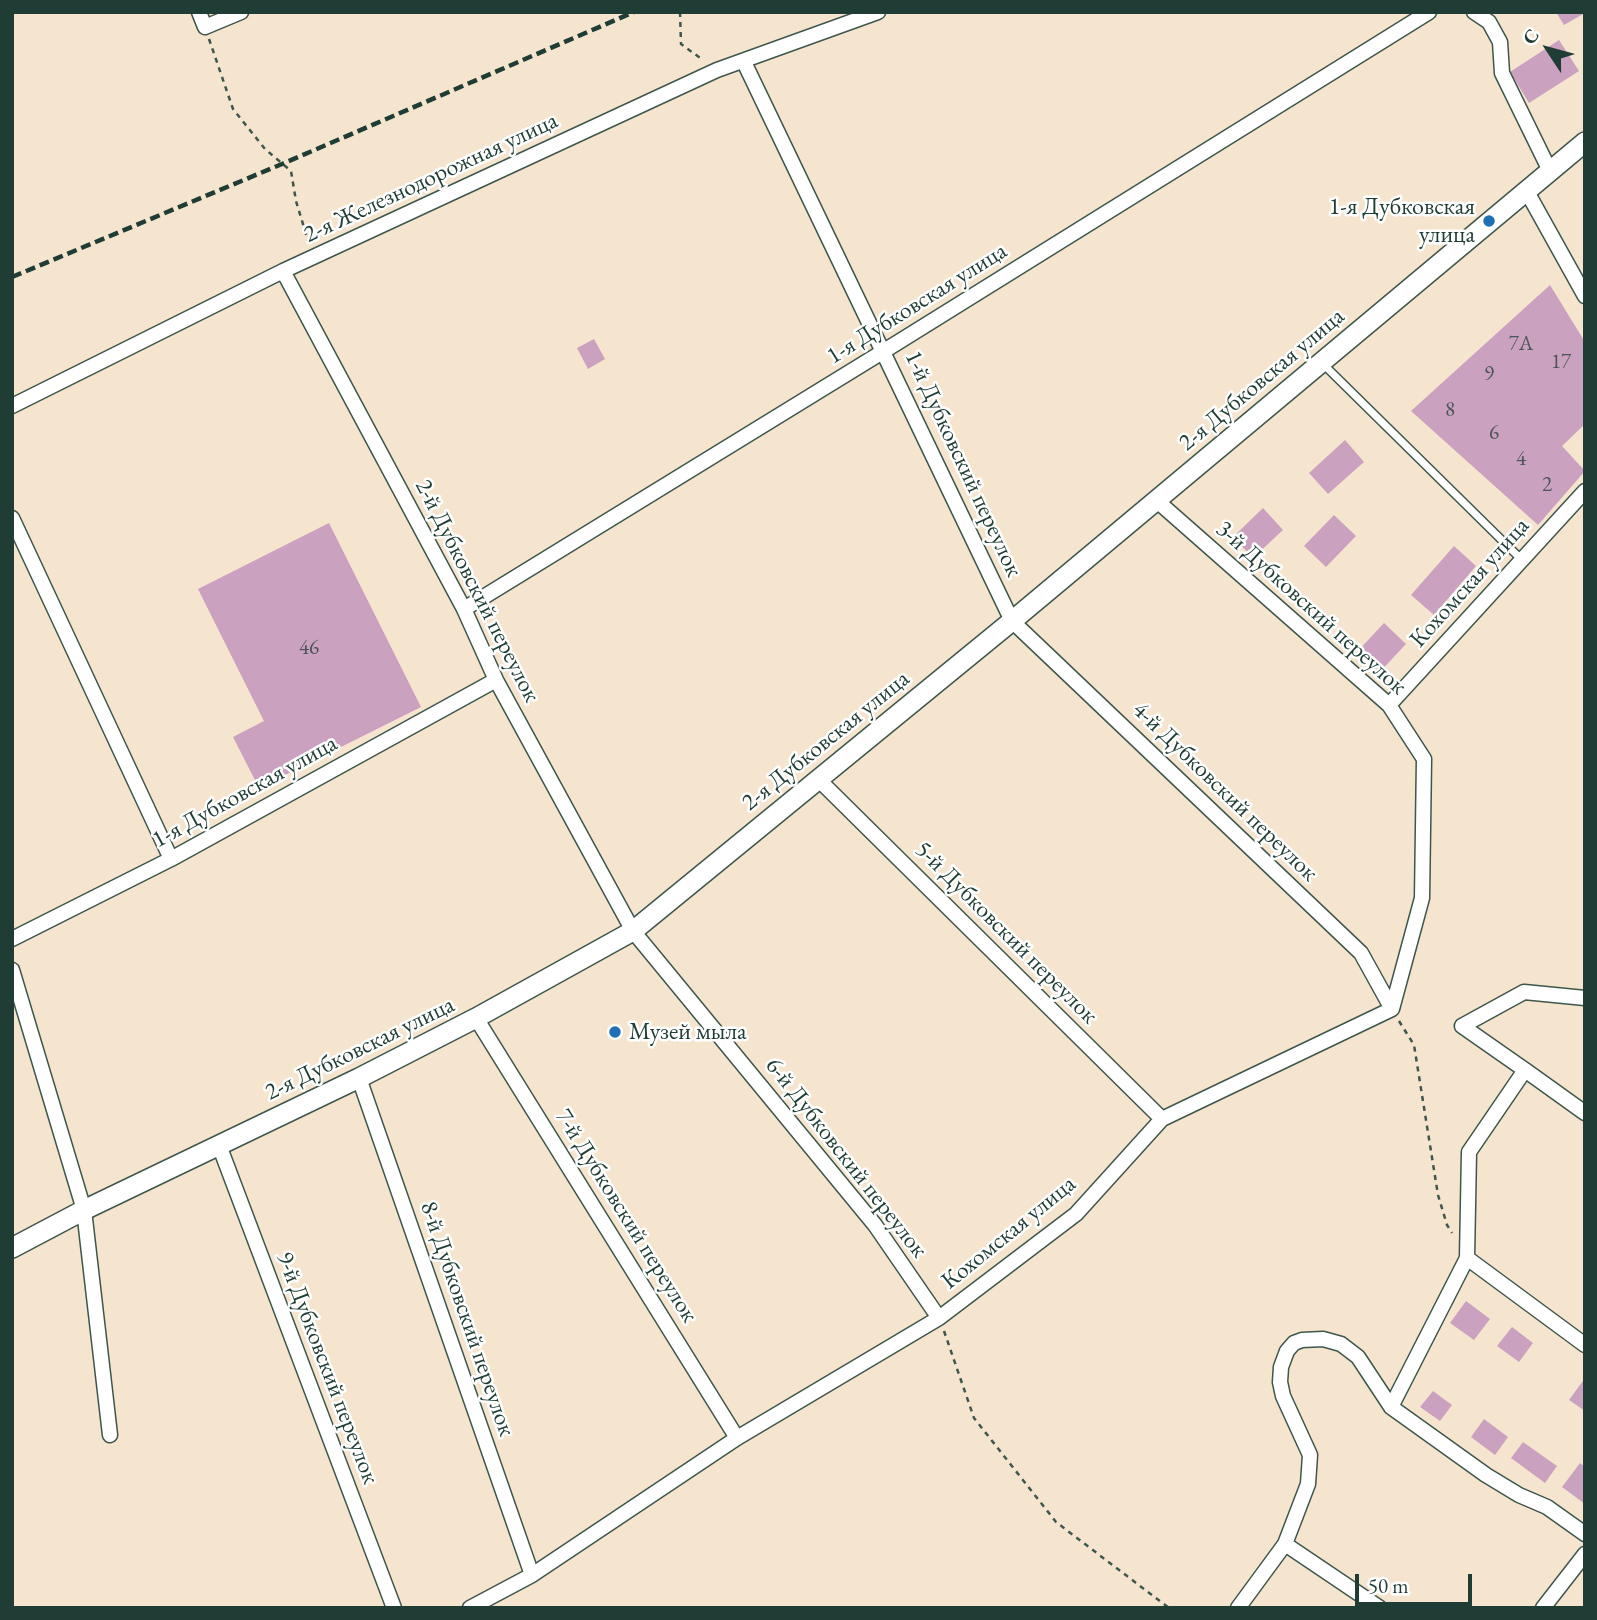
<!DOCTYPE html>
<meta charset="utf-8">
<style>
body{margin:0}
#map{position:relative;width:1597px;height:1620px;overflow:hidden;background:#f5e5cf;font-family:"EB Garamond",serif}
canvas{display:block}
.frame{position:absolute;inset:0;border:14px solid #1f3d34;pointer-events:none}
.north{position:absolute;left:1513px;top:14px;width:70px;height:70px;-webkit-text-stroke:5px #fff;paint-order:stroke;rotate:306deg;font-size:19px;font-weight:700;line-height:28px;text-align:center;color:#1f3d34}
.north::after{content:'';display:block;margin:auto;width:24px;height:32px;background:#1f3d34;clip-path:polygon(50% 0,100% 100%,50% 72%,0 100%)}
.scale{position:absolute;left:1355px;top:1574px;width:117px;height:32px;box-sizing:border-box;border:4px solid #1f3d34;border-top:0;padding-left:9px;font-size:21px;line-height:24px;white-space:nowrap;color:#1f3d34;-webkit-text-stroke:5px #fff;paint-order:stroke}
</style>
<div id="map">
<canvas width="1597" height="1620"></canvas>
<div class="frame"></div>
<div class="north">С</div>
<div class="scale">50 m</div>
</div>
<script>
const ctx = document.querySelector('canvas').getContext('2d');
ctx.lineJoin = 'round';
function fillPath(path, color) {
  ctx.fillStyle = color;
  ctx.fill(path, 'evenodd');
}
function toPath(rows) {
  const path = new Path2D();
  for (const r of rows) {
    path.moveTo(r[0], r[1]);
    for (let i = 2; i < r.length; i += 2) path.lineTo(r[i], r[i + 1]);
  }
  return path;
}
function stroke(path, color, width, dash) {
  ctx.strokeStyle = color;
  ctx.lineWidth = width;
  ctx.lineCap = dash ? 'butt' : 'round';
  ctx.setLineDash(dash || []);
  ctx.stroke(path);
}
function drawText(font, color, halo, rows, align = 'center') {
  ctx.font = font + ' "EB Garamond",serif';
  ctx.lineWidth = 5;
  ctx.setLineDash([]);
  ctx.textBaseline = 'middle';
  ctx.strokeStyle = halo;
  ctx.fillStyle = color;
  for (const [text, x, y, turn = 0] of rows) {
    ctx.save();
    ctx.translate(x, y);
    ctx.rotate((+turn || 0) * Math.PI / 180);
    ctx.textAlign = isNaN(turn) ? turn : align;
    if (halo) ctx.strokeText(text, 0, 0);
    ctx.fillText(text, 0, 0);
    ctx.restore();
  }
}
fillPath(toPath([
 [1556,12,1585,12,1585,13,1564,25],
 [1559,40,1579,71,1529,103,1510,72],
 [1550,285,1585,342,1585,424,1562,446,1585,471,1538,525,1411,411],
 [594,339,605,359,588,369,577,348],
 [1345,440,1364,462,1328,494,1309,473],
 [1263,508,1283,530,1253,558,1233,537],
 [1334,515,1356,536,1326,567,1304,546],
 [329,523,421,707,259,788,233,737,264,721,198,589],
 [1454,546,1476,566,1434,615,1411,595],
 [1384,623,1406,644,1377,675,1355,654],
 [1466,1301,1490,1319,1474,1340,1450,1323],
 [1512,1327,1533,1343,1519,1362,1497,1346],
 [1585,1378,1585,1411,1569,1400],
 [1433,1391,1452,1405,1440,1421,1420,1407],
 [1484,1419,1508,1437,1495,1455,1471,1437],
 [1523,1442,1557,1466,1545,1483,1511,1458],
 [1580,1463,1585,1467,1585,1504,1562,1487]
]), '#cba1c0');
const lane = toPath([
 [1322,363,1522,560]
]);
const street = toPath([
 [199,12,205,27,241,12],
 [1474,12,1489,22,1500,42,1502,73,1549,169],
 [744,62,1012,621,1361,953,1392,1009],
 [1526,190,1585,296],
 [283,271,464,609,496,680,633,931,875,1225,939,1318],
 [12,406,283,271,717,70,878,12],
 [12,518,171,859],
 [464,609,884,351,1429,12],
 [1389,705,1585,491],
 [818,779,1162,1119],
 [12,939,171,859,496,680],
 [12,970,84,1210,110,1435],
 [476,1018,737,1438],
 [1525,1070,1585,1113],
 [359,1078,532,1575],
 [219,1145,394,1608],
 [1467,1258,1585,1345],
 [1391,1407,1486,1475,1519,1495,1547,1507,1585,1534],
 [1285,1544,1380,1608],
 [470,1608,532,1575,737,1438,939,1318,1076,1214,1162,1119,1392,1009,1422,898,1424,759,1389,705,1156,500],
 [1238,1608,1285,1544,1308,1484,1310,1455,1283,1396,1280,1382,1281,1367,1287,1351,1294,1343,1302,1340,1323,1339,1341,1344,1358,1357,1391,1407,1467,1258,1469,1152,1525,1070,1462,1026,1524,992,1585,998],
 [1543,1608,1585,1554]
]);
const secondary = toPath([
 [12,1248,84,1210,359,1078,476,1018,633,931,1012,621,1585,142]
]);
stroke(lane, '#3f564b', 10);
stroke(street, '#3f564b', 17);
stroke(secondary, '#3f564b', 22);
stroke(toPath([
 [680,12,681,44,703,60],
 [209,39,233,109,265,149,291,171,296,201,309,244],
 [1399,1021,1414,1045,1438,1195,1447,1225,1452,1233],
 [944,1331,974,1418,1056,1522,1169,1608]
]), '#3f564b', 2.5, [5, 5]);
stroke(lane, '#fff', 7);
stroke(street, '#fff', 14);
stroke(secondary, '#fff', 19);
stroke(toPath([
 [12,277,282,164,634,12]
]), '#1f3d34', 4.5, [10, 5]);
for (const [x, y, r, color] of [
 [1489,221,7,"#1f6fb2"],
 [615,1032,7,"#1f6fb2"]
]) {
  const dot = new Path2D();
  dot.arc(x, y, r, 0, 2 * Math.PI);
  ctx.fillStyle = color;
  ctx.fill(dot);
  stroke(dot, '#fff', 2.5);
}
drawText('21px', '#4a5657', null, [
 ["7А",1521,344],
 ["17",1561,362],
 ["9",1489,374],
 ["8",1450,410],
 ["6",1494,433],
 ["4",1521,459],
 ["2",1547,485],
 ["46",309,648]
]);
drawText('24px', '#1f3d34', '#fff', [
 ["2-я Железнодорожная улица",431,178,-25],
 ["1-я Дубковская улица",917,304,-32],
 ["2-я Дубковская улица",1262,380,-40],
 ["1-й Дубковский переулок",963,464,65],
 ["Кохомская улица",1470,583,-48],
 ["2-й Дубковский переулок",477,591,63],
 ["3-й Дубковский переулок",1311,608,42],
 ["2-я Дубковская улица",826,741,-39],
 ["1-я Дубковская улица",245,792,-29],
 ["4-й Дубковский переулок",1225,792,44],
 ["5-й Дубковский переулок",1006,933,45],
 ["2-я Дубковская улица",360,1049,-26],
 ["6-й Дубковский переулок",846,1158,52],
 ["7-й Дубковский переулок",626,1216,58],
 ["Кохомская улица",1009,1233,-39],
 ["8-й Дубковский переулок",467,1319,71],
 ["9-й Дубковский переулок",327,1368,69]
]);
drawText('24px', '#1f3d34', '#fff', [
 ["1-я Дубковская",1475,207],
 ["улица",1475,235],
 ["Музей мыла",629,1032,"left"]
], 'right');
</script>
